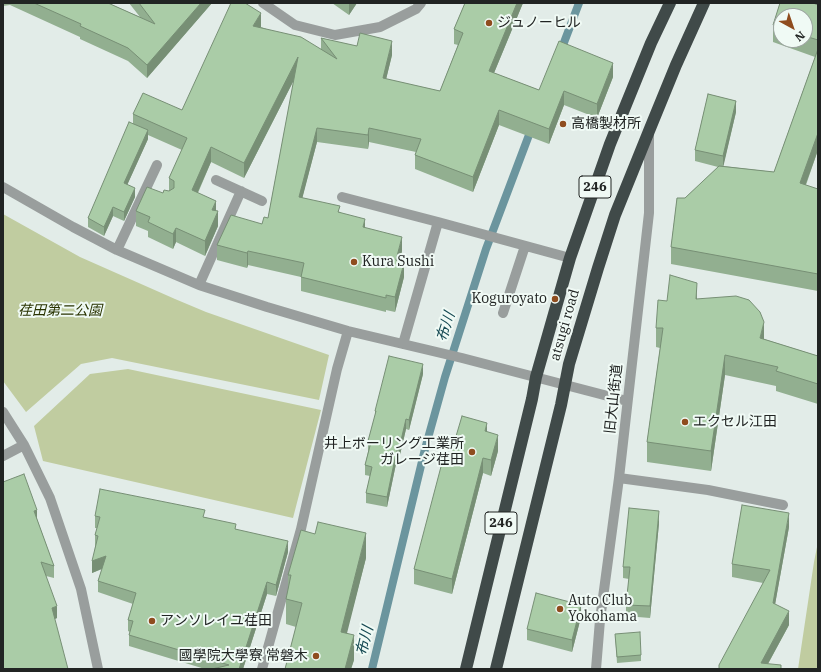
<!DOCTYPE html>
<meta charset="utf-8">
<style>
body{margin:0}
#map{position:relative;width:821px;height:672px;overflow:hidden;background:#e2ece8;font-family:"IBM Plex Serif",serif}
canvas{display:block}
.frame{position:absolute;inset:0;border:4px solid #212423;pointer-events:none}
.north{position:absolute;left:773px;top:8px;width:40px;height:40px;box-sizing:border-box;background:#f0faf5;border:1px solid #9da4a1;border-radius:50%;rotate:140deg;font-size:11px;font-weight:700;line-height:16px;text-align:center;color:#212423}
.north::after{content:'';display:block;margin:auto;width:14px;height:18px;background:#8f4c1e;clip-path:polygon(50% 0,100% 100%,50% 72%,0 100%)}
</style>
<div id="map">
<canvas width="821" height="672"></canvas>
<div class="frame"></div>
<div class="north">N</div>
</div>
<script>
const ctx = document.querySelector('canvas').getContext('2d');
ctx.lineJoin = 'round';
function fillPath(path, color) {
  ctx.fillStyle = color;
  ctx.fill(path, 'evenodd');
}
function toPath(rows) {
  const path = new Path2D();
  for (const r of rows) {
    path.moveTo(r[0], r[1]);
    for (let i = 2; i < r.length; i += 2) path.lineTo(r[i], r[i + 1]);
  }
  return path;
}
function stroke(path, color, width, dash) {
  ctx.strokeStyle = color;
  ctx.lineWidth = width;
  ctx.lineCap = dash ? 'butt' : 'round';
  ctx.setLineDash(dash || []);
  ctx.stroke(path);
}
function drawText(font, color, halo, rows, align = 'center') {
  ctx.font = font + ' "IBM Plex Serif","Noto Sans JP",serif';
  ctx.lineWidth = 4;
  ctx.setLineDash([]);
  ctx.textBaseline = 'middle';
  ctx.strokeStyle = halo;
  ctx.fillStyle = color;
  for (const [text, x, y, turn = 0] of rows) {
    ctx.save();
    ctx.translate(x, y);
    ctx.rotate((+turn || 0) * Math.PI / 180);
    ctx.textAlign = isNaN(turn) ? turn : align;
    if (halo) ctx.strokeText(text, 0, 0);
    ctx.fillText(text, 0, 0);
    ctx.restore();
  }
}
fillPath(toPath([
 [3,214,80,257,175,299,206,312,329,355,319,400,112,358,81,364,26,412,3,381],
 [128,369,321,410,293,518,43,461,34,426,90,374],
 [818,542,818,669,798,669,814,562]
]), '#c0cca0');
stroke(toPath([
 [560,53,579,3],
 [372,669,425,449,445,377,486,249,532,127]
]), '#6b959e', 8);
stroke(toPath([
 [263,3,295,25,335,35,380,27,416,9,421,3],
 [216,180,262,201],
 [3,187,73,227,117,250,199,285,267,307,348,331,462,358,627,401],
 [342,197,438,222,403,344],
 [438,222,570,258],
 [117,250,157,165],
 [199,285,241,191],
 [503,313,525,246],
 [3,412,24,445,50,498,81,589,98,669],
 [3,456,24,445],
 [619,478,708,490,783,505],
 [262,669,301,529,337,369,348,331],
 [596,669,600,620,619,478,649,213,649,133]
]), '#999e9d', 10);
stroke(toPath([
 [466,669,532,399,536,377,570,258,610,144,651,43,670,3],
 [496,669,561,405,569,364,598,268,615,215,649,131,676,65,704,3]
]), '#404a49', 12);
fillPath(toPath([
 [3,3,108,3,140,17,129,3,212,3,147,78,128,61,80,39,80,37,10,5,3,6],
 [332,3,357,3,349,15],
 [465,3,523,3,494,73,539,90,613,77,597,118,564,105,549,144,499,125,473,192,415,169,415,155,416,152,369,142,368,149,317,142,302,198,340,212,402,251,399,261,404,277,395,312,386,310,386,312,301,291,301,277,248,265,247,268,217,260,217,245,262,224,268,218,294,80,244,178,211,162,198,193,216,211,218,226,205,256,176,242,173,249,148,237,148,231,136,226,136,211,163,193,169,191,169,178,182,150,148,135,148,139,127,185,135,197,124,221,113,216,104,236,88,227,88,218,133,123,133,114,182,110,261,27,321,49,321,38,392,55,386,79,440,91,458,45,454,44,454,29],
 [780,3,813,3,818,5,818,150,806,185,818,189,818,291,671,264,671,247,677,198,685,198,718,167,695,161,695,150,708,94,736,101,736,112,723,166,774,172,815,57,773,42,773,25],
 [781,16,805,16,805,40,781,40],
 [697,299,764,339,818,356,818,404,776,391,776,386,725,375,711,471,647,462,647,442,660,348,656,347,656,328,667,301],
 [423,374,409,430,406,429,399,459,397,459,387,507,366,503,366,493,370,476,365,475,365,465,368,452,368,441,375,417,375,411],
 [487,432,498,451,491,476,483,473,452,594,414,584,414,569,449,460],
 [95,516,205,517,236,529,288,552,276,596,267,594,243,669,205,669,129,646,129,635,130,632,128,631,128,620,133,604,98,592,98,581,102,569,92,573,95,547,95,535,97,528,95,528],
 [37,519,54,566,54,578,46,576,57,618,55,619,3,669],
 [659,523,650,618,626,616,626,605,629,579,623,578,623,567],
 [789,527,775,604,789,625,768,664,781,669,719,669,763,583,732,577,732,564],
 [366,558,346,634,354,660,351,669,285,669,296,627,286,624,286,599,288,590,288,575],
 [581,617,572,652,527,640,527,629],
 [615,634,641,655,641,661,617,663]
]), '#92af90');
fillPath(toPath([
 [201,3,212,3,147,78,147,65],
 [349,3,357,3,349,15],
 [517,3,523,3,489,85,489,71],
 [261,13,261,27,253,40,253,26],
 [392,41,392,55,383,92,383,78],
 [298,57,298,72,244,178,244,163],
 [613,63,613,77,597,118,597,104],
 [564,91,564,105,549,144,549,129],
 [736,101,736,112,723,168,723,156],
 [499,110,499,125,473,192,473,177],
 [317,128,317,142,299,211,299,197],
 [369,128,369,142,368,149,368,135],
 [148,130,148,139,124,192,124,183],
 [818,133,818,150,800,200,800,183],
 [211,147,211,162,192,205,192,190],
 [135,188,135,197,124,221,124,212],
 [216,201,216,215,212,210],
 [113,207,113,216,104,236,104,227],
 [218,211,218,226,205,256,205,241],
 [365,219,365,233,363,227],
 [176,228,176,242,173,249,173,234],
 [402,237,402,251,396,275,396,260],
 [248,251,248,265,247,268,247,253],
 [404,263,404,277,395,312,395,297],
 [697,283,697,303,696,299],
 [764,322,764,342,760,338],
 [725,355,725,375,711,471,711,451],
 [423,364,423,374,409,430,409,420],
 [406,419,406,429,399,459,399,449],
 [487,423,487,438,485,431],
 [498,435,498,451,491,476,491,460],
 [397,449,397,459,387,507,387,497],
 [483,458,483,473,452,594,452,579],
 [37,510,37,522,34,511],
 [659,511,659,523,650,618,650,606],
 [789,513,789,527,773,616,773,603],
 [366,533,366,558,341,657,341,632],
 [288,541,288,552,276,596,276,585],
 [106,556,106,567,92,573,92,561],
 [267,582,267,594,243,669,239,669],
 [581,605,581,617,572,652,572,640],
 [57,606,57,618,52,620,52,608],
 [789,611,789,625,765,669,761,663],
 [354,635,354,660,351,669,345,669]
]), '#778f75');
const building = toPath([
 [34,3,108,3,155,24,139,3,201,3,147,65,128,48,80,26,81,24,34,3],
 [231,3,245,3,261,13,253,26,301,37,337,59,321,38,357,46,360,33,392,41,383,78,440,91,463,33,454,29,465,3,517,3,489,71,539,90,559,41,613,63,597,104,564,91,549,129,499,110,473,177,415,155,421,139,369,128,368,135,317,128,299,197,340,206,338,212,365,219,363,227,402,237,396,260,404,263,395,297,386,295,386,298,301,277,304,263,248,251,247,253,217,245,231,215,262,224,264,217,268,218,298,57,244,163,211,147,192,190,216,201,212,210,218,211,205,241,176,228,173,234,148,222,150,217,136,211,147,187,163,193,164,190,169,191,174,188,174,181,169,178,187,138,133,114,143,93,182,110,231,3],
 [780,3,813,3,818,5,818,40,805,36,805,16,781,16,781,28,773,25,780,3],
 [818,49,818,133,800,183,818,189,818,274,671,247,677,198,685,198,719,166,774,172,818,49],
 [708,94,736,101,723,156,695,150,708,94],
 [129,122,148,130,124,183,135,188,124,212,113,207,104,227,88,218,129,122],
 [670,275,697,283,696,299,736,296,749,300,760,312,764,322,760,338,818,356,818,384,776,371,778,367,725,355,711,451,647,442,663,328,656,328,658,300,667,301,670,275],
 [389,356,423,364,409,420,406,419,399,449,397,449,387,497,366,493,372,467,365,465,371,442,368,441,376,411,375,411,389,356],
 [462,416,487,423,485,431,498,435,491,460,483,458,452,579,414,569,443,459,449,460,462,416],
 [24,474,37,510,34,511,54,566,41,562,57,606,52,608,68,669,3,669,3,482,24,474],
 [100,489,205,510,203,517,236,524,235,529,288,541,276,585,267,582,239,669,212,669,229,665,129,635,133,621,128,620,136,593,98,581,106,556,92,561,98,536,95,535,100,517,95,516,100,489],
 [742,505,789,513,773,603,789,611,761,663,781,665,781,669,719,669,719,665,770,570,732,564,742,505],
 [629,508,659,511,650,606,626,605,630,567,623,567,629,508],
 [318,522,366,533,341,632,354,635,345,669,285,669,302,603,286,599,291,575,288,575,301,530,315,534,318,522],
 [536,593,581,605,572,640,527,629,536,593],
 [640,632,641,655,617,657,615,634,640,632]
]);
fillPath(building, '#aacca7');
stroke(building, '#778f75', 1);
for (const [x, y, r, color] of [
 [489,23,4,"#8f4c1e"],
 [563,124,4,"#8f4c1e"],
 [354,262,4,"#8f4c1e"],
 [555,299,4,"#8f4c1e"],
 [685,422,4,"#8f4c1e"],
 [472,452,4,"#8f4c1e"],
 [560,609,4,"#8f4c1e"],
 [152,621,4,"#8f4c1e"],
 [316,656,4,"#8f4c1e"]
]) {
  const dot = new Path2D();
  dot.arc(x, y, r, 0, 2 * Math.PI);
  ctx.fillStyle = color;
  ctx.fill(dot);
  stroke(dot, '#f0faf5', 1.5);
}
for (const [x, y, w] of [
 [595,187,32],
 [501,523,32]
]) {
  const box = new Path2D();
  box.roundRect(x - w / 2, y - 11, w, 22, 3);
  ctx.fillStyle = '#f0faf5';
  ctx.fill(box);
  stroke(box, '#212423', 1);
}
drawText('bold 13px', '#212423', null, [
 ["246",595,187],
 ["246",501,523]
]);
drawText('14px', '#212423', '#f0faf5', [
 ["ジュノーヒル",497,23],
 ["高橋製材所",571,124],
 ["Kura Sushi",362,262],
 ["Koguroyato",547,299,"right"],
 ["エクセル江田",693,422],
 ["井上ボーリング工業所",464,444,"right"],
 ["ガレージ荏田",464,460,"right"],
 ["Auto Club",568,601],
 ["Yokohama",568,617],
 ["アンソレイユ荏田",160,621],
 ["國學院大學寮 常磐木",308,656,"right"]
], 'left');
drawText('italic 14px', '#293300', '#f0faf5', [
 ["荏田第二公園",60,311]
]);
drawText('14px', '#212423', '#f0faf5', [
 ["atsugi road",565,325,-74],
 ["旧大山街道",614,399,-84]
]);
drawText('italic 15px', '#164a53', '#f0faf5', [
 ["布川",446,327,-72],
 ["布川",365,641,-76]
]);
</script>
